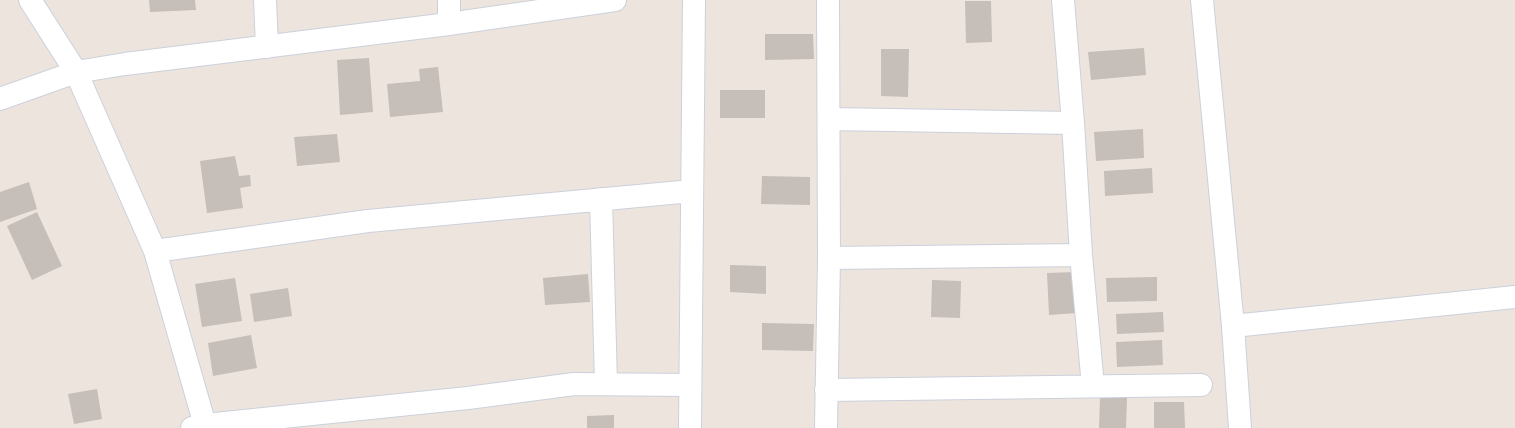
<!DOCTYPE html>
<style>
body{margin:0}
canvas{display:block;background:#ede4dd}
</style>
<canvas width="1515" height="428"></canvas>
<script>
const ctx = document.querySelector('canvas').getContext('2d');
ctx.lineJoin = 'round';
function fillPath(path, color) {
  ctx.fillStyle = color;
  ctx.fill(path, 'evenodd');
}
function toPath(rows) {
  const path = new Path2D();
  for (const r of rows) {
    path.moveTo(r[0], r[1]);
    for (let i = 2; i < r.length; i += 2) path.lineTo(r[i], r[i + 1]);
  }
  return path;
}
function stroke(path, color, width, dash) {
  ctx.strokeStyle = color;
  ctx.lineWidth = width;
  ctx.lineCap = dash ? 'butt' : 'round';
  ctx.setLineDash(dash || []);
  ctx.stroke(path);
}
fillPath(toPath([
 [149,0,195,0,196,10,150,12],
 [965,1,991,1,992,42,966,43],
 [765,34,813,34,814,59,765,60],
 [1144,48,1146,75,1091,80,1088,52],
 [881,49,909,49,908,97,881,96],
 [369,58,373,112,340,115,337,60],
 [438,67,443,112,390,117,387,84,420,81,419,69],
 [720,90,765,90,765,118,720,118],
 [1143,129,1144,158,1096,161,1094,132],
 [337,134,340,162,297,166,294,137],
 [235,156,239,176,250,175,251,186,240,188,243,208,207,213,200,161],
 [1152,168,1153,193,1105,196,1104,171],
 [762,176,810,177,810,205,761,204],
 [29,182,37,209,0,222,0,192],
 [37,212,62,266,32,280,7,226],
 [730,265,766,266,766,294,730,292],
 [1075,272,1077,313,1049,315,1047,273],
 [588,274,590,302,545,305,543,278],
 [1157,277,1157,301,1107,302,1106,278],
 [235,278,242,321,202,327,195,284],
 [932,280,961,281,960,318,931,317],
 [288,288,292,316,254,322,250,294],
 [1163,312,1164,332,1117,334,1116,314],
 [762,323,814,324,813,351,762,350],
 [251,335,257,368,213,376,208,343],
 [1162,340,1163,365,1117,367,1116,342],
 [97,389,102,419,74,424,68,394],
 [1100,398,1127,398,1126,428,1099,428],
 [1154,402,1184,402,1185,428,1154,428],
 [614,415,614,428,587,428,587,416]
]), '#c5beb9');
const minor = toPath([
 [30,0,76,72,155,251,205,425],
 [265,0,267,47],
 [449,0,449,24],
 [1063,0,1073,123,1081,255,1093,386],
 [1202,0,1233,326,1240,428],
 [0,99,76,72,125,64,449,24,615,0],
 [829,119,1073,123],
 [601,199,606,384],
 [155,251,368,221,692,191],
 [829,258,1081,255],
 [1233,326,1515,297],
 [826,390,1201,385],
 [192,428,205,425,468,398,574,384,690,385],
 [690,428,694,0],
 [826,428,829,258,828,0]
]);
stroke(minor, '#cbd1dc', 24);
stroke(minor, '#fff', 22);
</script>
